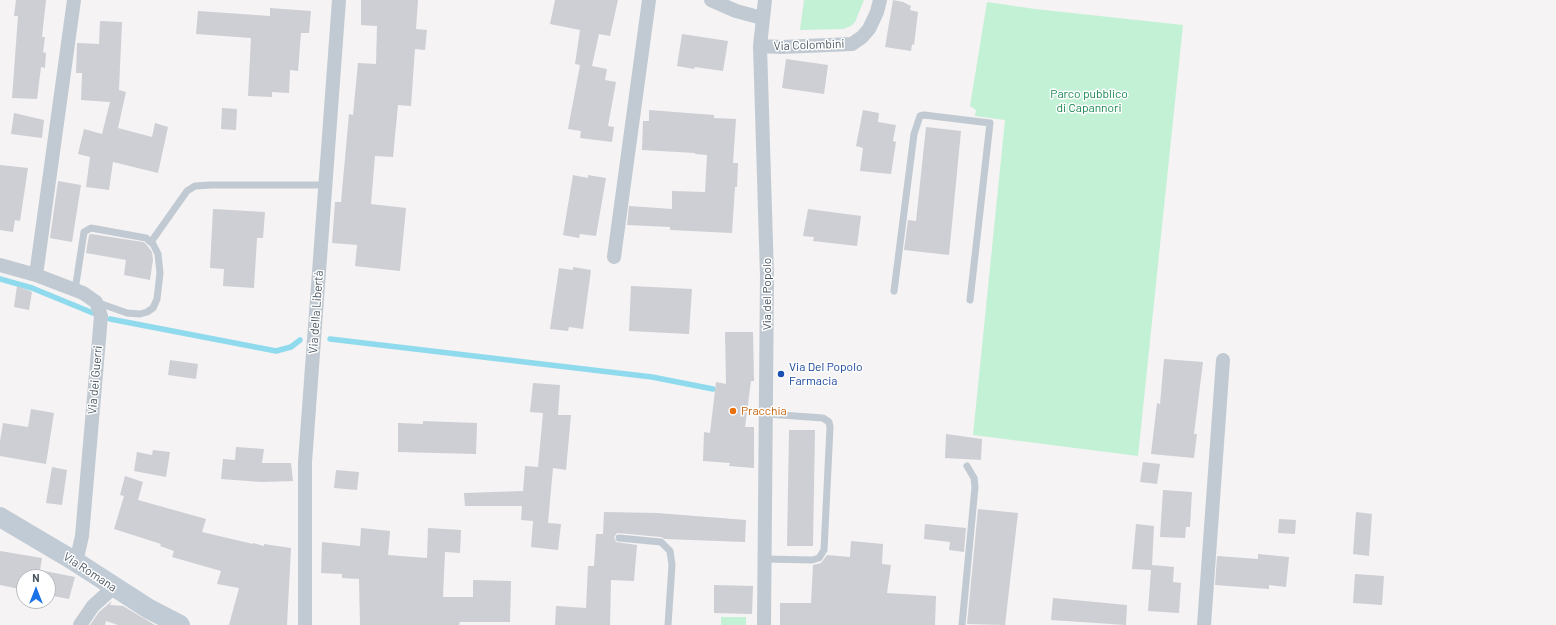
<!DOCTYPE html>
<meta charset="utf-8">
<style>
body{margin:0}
#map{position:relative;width:1556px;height:625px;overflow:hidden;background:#f5f3f3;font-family:Barlow,sans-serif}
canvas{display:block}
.north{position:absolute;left:16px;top:569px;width:40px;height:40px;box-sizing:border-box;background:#fff;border:1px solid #b7bbc0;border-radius:50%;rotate:0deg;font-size:11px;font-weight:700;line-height:16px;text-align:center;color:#4a5661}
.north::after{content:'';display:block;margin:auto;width:14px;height:18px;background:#1a73e8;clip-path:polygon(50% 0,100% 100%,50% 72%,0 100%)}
</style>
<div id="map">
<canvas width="1556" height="625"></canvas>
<div class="north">N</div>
</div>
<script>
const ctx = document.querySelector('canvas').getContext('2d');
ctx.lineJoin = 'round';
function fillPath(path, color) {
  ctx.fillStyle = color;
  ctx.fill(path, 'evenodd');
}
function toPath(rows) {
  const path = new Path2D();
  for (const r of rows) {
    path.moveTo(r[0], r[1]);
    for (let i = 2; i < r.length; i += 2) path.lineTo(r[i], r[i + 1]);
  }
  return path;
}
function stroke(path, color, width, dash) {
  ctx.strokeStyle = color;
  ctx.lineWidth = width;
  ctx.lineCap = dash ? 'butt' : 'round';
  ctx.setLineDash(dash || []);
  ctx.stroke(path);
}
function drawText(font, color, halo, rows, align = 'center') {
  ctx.font = font + ' Barlow,sans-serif';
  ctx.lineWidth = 3;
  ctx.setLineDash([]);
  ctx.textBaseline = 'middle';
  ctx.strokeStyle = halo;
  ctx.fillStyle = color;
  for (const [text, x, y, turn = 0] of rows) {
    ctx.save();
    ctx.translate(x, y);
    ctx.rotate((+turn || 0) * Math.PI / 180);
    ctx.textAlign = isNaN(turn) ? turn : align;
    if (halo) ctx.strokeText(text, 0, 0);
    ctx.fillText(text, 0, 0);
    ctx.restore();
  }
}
fillPath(toPath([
 [804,0,864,0,855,22,851,26,843,29,800,30],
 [987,2,1035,9,1183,25,1138,456,973,435,1005,120,975,116,976,110,970,106],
 [721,617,746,617,746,625,721,625]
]), '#c3f1d5');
stroke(toPath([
 [0,279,32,288,93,313],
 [110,319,276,351,291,347,300,340],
 [330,339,652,377,713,389]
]), '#90daee', 5.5);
fillPath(toPath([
 [16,0,46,0,42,37,45,37,43,52,46,53,45,68,41,67,37,99,12,98,18,16,14,16],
 [361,0,418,0,416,29,427,30,425,50,415,49,411,106,398,105,393,157,375,156,371,204,406,208,400,271,355,266,357,245,332,243,335,202,341,202,349,114,353,115,358,63,376,64,377,26,361,25],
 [555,0,618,0,610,36,599,34,592,66,607,69,605,80,616,82,608,126,614,127,612,142,580,138,581,131,568,129,580,65,575,64,580,30,550,24],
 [893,0,903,2,911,6,910,10,918,12,914,45,912,44,911,51,885,47],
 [270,8,311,11,309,33,301,33,298,71,290,70,289,93,272,92,272,97,248,96,251,38,196,34,198,11,270,16],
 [100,21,122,22,119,90,126,92,118,128,152,137,155,123,168,127,158,173,113,162,109,190,86,187,90,157,78,154,84,129,102,134,110,102,81,100,82,73,76,73,77,43,99,44],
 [682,34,728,41,723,71,695,67,694,69,677,66],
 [786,59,828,65,824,94,782,88],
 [222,108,237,109,236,130,221,129],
 [649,110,714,115,714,118,736,119,733,163,738,163,737,187,735,187,732,233,670,230,670,227,627,225,629,206,672,209,672,191,705,192,707,155,695,154,695,153,642,150,643,121,649,121],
 [863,110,879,113,878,122,896,125,893,141,896,142,891,174,860,171,863,148,856,146],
 [14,113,44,120,42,138,11,134],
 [926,127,961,131,949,255,904,250,908,220,916,221],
 [0,165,28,168,20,221,15,220,13,232,0,230],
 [573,175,588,178,588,175,606,178,596,236,580,234,579,238,563,235],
 [58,181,81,185,72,242,50,238],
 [213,209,265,212,263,238,257,238,254,288,223,286,224,269,210,268],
 [808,209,861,216,857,246,813,241,814,237,803,236],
 [91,234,143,242,146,244,152,252,153,260,150,280,124,275,126,260,86,253,89,235],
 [573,267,591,270,583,329,569,327,568,331,550,329,559,268,573,270],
 [17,286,32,292,29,310,14,307],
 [631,286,692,289,689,334,629,331],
 [725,332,753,332,754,381,751,381,745,427,754,427,754,468,729,466,730,463,703,461,704,432,710,433,716,382,726,384],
 [1164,359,1203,362,1194,434,1197,434,1194,458,1151,454,1157,403,1160,404],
 [170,360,198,364,196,379,168,375],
 [533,383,560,385,558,415,571,415,566,470,553,468,548,523,561,524,558,550,531,547,533,521,521,520,522,506,465,506,464,493,523,491,525,466,538,467,543,413,530,412],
 [31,409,54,413,46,464,0,456,0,441,3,423,28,427],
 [423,421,477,423,476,454,398,452,398,423,423,424],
 [789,430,815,430,813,546,787,546],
 [946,434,982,439,981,460,945,458],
 [236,447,264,449,262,463,291,463,293,481,261,482,221,479,223,459,235,460],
 [153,450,170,452,166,477,134,471,137,452,152,455],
 [1143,462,1160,464,1157,484,1140,482],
 [52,467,67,470,62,505,46,503],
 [336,470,359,472,357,490,334,488],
 [125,476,143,482,138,500,206,519,202,532,253,544,253,543,264,546,264,544,291,548,287,625,229,625,239,588,217,584,221,571,172,557,174,551,160,546,161,544,114,529,124,496,120,495],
 [1163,490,1192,492,1190,527,1186,527,1185,538,1160,537],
 [978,509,1018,513,1005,625,967,624],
 [604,512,657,513,746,520,745,542,665,539,661,537,617,533,614,537,616,542,637,545,634,581,611,580,610,625,555,625,556,606,586,608,588,566,594,566,596,534,603,534],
 [1356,512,1372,514,1369,556,1353,554],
 [1279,519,1296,520,1295,534,1278,533],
 [925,524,966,528,964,552,949,550,950,542,924,539],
 [1136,524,1154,526,1152,565,1174,567,1173,582,1181,583,1179,613,1148,611,1151,570,1132,569],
 [361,528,390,531,388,555,427,558,428,528,461,530,460,553,445,552,443,597,473,597,473,580,511,581,510,622,460,622,459,625,360,625,359,579,342,578,342,574,321,573,322,542,360,546],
 [851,541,883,544,882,564,891,565,887,593,936,596,935,625,780,625,780,603,811,603,813,565,821,563,827,555,850,557],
 [0,551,42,558,40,570,75,577,69,599,48,595,48,577,24,577,24,590,0,585],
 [1258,554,1289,557,1286,587,1269,585,1269,589,1215,585,1217,556,1258,559],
 [1355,574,1384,576,1382,605,1353,603],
 [714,585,753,586,752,614,714,613],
 [1053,598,1127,605,1126,625,1051,620],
 [112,601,110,605,123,606,155,625,118,625,106,621,105,625,90,625,99,612]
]), '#cdcfd5');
stroke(toPath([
 [151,242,187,191,195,186,211,185,325,185],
 [75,290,84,232,91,228,146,238,153,244,158,254,160,273,157,299,153,308,147,312,140,314,127,313,96,302],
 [894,291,914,134,920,116,924,115,990,123,970,300],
 [619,538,661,542,670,551,672,565,668,625],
 [765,559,812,560,819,558,824,550,830,427,829,422,823,418,767,414],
 [962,625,975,487,974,478,967,466]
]), '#c1cad2', 7);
stroke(toPath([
 [711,0,736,11,762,18],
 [760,46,782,47,852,44,862,37,869,29,877,12,880,0],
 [614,257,649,0],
 [0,265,36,275,83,293,96,302,101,316,82,536,76,562],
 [36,275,74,0],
 [80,625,93,606,114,587],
 [305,625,305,462,339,0],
 [764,625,767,276,760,46,765,0],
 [1204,625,1223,360]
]), '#c1cad2', 14);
stroke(toPath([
 [0,517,76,562,149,609,180,625]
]), '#c1cbd6', 20);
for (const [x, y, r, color] of [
 [781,374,4,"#1a4fb4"],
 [733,411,4,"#e8710a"]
]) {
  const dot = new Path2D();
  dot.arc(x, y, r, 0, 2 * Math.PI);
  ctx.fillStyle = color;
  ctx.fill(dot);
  stroke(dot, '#fff', 1.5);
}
drawText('12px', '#4a5661', '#fff', [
 ["Via Colombini",809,45,-2],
 ["Via del Popolo",767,294,-90],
 ["Via della Libertà",316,312,-86],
 ["Via dei Guerri",95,380,-85],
 ["Via Romana",90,572,33]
]);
drawText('12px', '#17864f', '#fff', [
 ["Parco pubblico",1089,94],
 ["di Capannori",1089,108]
]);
drawText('12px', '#164399', '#fff', [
 ["Via Del Popolo",789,367],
 ["Farmacia",789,381]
], 'left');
drawText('12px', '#c56008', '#fff', [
 ["Pracchia",741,411]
], 'left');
</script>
